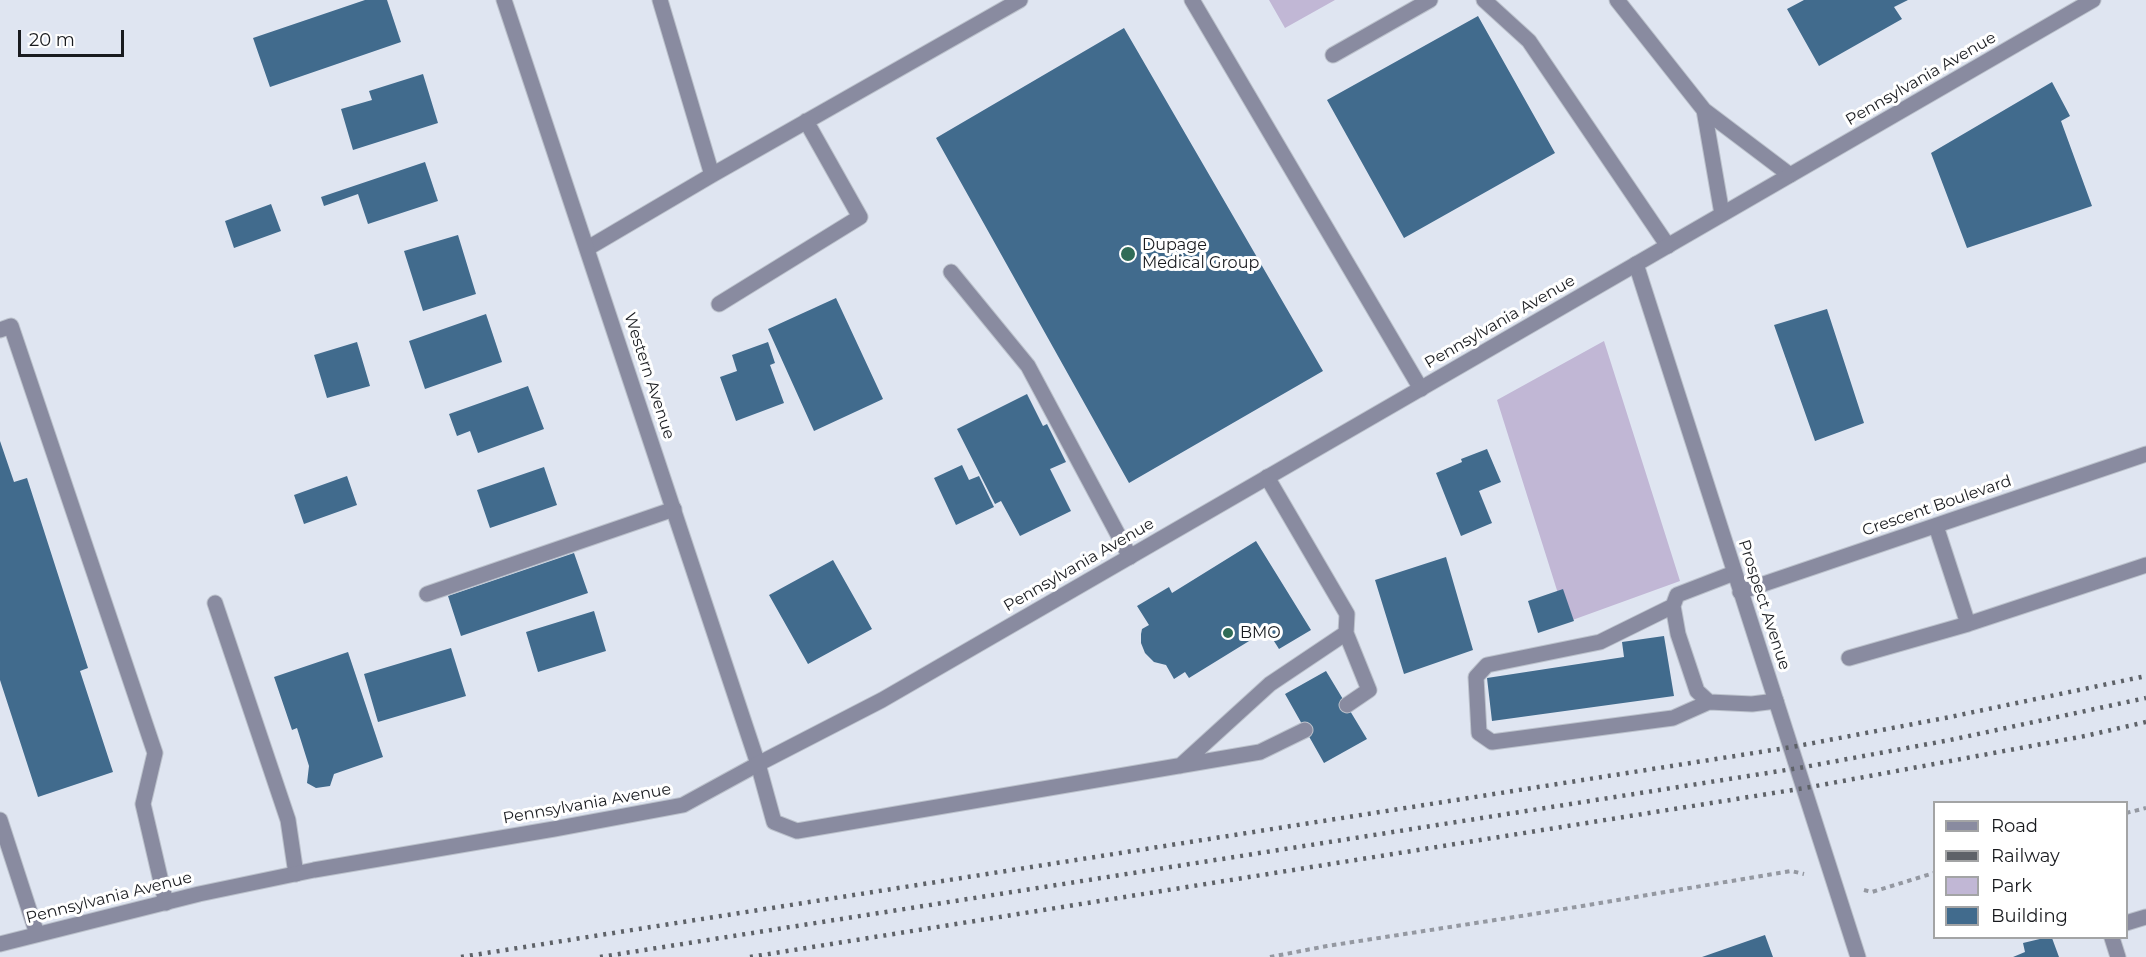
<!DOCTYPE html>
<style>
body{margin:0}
#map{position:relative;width:2146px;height:957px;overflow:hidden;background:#dfe5f1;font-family:Montserrat,sans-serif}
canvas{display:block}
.legend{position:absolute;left:1933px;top:801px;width:195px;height:138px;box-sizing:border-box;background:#fff;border:2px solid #a3a4a5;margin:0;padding:8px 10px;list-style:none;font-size:18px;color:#191b1f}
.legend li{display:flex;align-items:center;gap:12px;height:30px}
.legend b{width:30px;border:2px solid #a3a4a5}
.scale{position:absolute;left:18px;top:30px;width:106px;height:27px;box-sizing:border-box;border:3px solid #191b1f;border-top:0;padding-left:8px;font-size:18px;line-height:21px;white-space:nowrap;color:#191b1f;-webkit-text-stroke:4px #fff;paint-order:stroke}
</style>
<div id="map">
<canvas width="2146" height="957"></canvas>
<ul class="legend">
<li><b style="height:8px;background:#898ba0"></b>Road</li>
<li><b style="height:8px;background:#5e6268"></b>Railway</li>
<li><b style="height:16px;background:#c1b7d5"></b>Park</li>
<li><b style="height:16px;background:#416b8d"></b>Building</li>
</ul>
<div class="scale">20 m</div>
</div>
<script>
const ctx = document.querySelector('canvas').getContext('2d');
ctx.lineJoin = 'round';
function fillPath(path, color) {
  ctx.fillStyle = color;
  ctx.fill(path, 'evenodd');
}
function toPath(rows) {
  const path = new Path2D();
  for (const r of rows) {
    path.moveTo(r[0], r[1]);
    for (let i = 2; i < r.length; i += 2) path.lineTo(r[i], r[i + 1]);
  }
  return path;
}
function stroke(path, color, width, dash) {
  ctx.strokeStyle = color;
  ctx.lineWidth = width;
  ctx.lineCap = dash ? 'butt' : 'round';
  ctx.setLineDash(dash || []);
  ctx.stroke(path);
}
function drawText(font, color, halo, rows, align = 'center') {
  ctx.font = font + ' Montserrat,sans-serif';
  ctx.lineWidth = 6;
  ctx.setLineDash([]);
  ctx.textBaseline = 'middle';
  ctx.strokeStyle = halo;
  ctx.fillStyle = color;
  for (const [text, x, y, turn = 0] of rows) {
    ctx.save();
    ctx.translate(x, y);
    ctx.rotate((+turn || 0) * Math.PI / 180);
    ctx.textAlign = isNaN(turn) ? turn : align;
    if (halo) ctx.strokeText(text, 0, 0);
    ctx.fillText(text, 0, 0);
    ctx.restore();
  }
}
fillPath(toPath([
 [1269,0,1335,0,1285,28],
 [1604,341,1680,581,1567,622,1497,400]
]), '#c1b7d5');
fillPath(toPath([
 [365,0,387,0,401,42,270,87,253,38],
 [1804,0,1908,0,1894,7,1902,19,1819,66,1787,9],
 [1478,16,1555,153,1404,238,1327,100],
 [1124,28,1323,371,1129,483,936,138],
 [423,74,438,123,353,150,341,109,372,100,369,91],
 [2052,82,2070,116,2061,121,2092,206,1967,248,1931,153],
 [425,162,438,201,368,224,358,194,324,206,321,197],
 [271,204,281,231,234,248,225,221],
 [458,235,476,294,423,311,404,251],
 [836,298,883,399,814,431,768,329],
 [1827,309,1864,423,1815,441,1774,325],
 [486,314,502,362,425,389,409,341],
 [357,342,370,386,327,398,314,355],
 [768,342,775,363,770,365,784,403,736,421,720,377,737,371,732,355],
 [528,386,544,429,478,453,470,431,457,436,449,414],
 [1027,394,1043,426,1047,424,1066,462,1050,469,1071,511,1020,536,1001,501,995,504,957,429],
 [0,441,14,482,27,478,88,668,80,671,113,772,38,797,0,680],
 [1487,449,1501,482,1479,491,1492,523,1461,536,1436,473,1462,462,1461,459],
 [962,465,969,480,979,476,994,507,956,525,934,478],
 [544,467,557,505,490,528,477,490],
 [347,476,357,505,304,524,294,495],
 [1256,541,1311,630,1279,649,1267,630,1189,678,1185,672,1174,679,1166,665,1154,662,1145,653,1141,643,1141,634,1142,629,1149,625,1137,606,1169,587,1172,593],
 [574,553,588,593,461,636,448,596],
 [1446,557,1473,650,1404,674,1375,580],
 [833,560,872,629,808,664,769,595],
 [1563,589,1574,621,1538,633,1528,601],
 [594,611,606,651,538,672,526,632],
 [1664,636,1674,696,1492,721,1487,678,1624,657,1622,642],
 [451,648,466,696,378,722,364,674],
 [348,652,383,757,334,774,330,786,316,788,307,783,309,766,297,728,292,730,274,677],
 [1326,671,1367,739,1324,763,1285,694],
 [1765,935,1773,957,1702,957],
 [2044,938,2052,938,2059,957,2013,957,2025,952,2023,943]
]), '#416b8d');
const service = toPath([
 [660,0,712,175],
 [1192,0,1421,389],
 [1484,0,1529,41,1668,246],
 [1617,0,1704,110,1790,175],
 [1333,55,1430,0],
 [1704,110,1722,214],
 [588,248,712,175,1020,0],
 [951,272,1028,366,1130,557],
 [719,304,860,217,806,121],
 [0,330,11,326,155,753,143,804,166,903],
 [1267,477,1347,614,1346,633,1369,690,1347,705],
 [1734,573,1677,595,1673,606,1678,634,1697,691,1709,702,1752,704,1776,701],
 [427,594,674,509],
 [215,603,288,820,296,874],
 [1673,606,1600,642,1487,665,1476,677,1479,733,1492,742,1673,718,1709,702],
 [1968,624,2146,565],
 [1849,658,1968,624,1936,526],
 [758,764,774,822,797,831,1260,752,1305,730],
 [1180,766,1270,684,1346,633],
 [0,820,37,934],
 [2126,923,2146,917],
 [2112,938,2118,957]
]);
const minor = toPath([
 [504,0,758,764],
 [1636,264,1858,957],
 [1740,592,2146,454]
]);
const tertiary = toPath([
 [0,944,199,894,314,870,554,829,683,805,758,764,882,700,2093,0]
]);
stroke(service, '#bbc1cb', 17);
stroke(minor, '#bbc1cb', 17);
stroke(tertiary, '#bbc1cb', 17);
stroke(toPath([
 [2126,813,2146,808],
 [1864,890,1872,892,1934,873],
 [1270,957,1327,946,1534,914,1791,871,1804,874]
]), '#9498a1', 4, [4.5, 4.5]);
stroke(service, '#898ba0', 15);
stroke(minor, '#898ba0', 15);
stroke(tertiary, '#898ba0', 15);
stroke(toPath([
 [461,957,1792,747,1945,718,2146,676],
 [600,957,1799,768,1950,740,2146,698],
 [750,957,1805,788,2085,736,2146,722]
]), '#5e6268', 4.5, [3, 6]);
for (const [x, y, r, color] of [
 [1128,254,8,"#306c57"],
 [1228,633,6,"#306c57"]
]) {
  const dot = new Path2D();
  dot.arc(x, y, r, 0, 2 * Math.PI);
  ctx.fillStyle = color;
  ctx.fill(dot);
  stroke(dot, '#fff', 2);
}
drawText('16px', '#191b1f', '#fff', [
 ["Pennsylvania Avenue",1921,79,-30],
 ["Pennsylvania Avenue",1500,322,-30],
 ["Western Avenue",649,376,72],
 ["Crescent Boulevard",1937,506,-19],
 ["Pennsylvania Avenue",1079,565,-30],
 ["Prospect Avenue",1764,605,72],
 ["Pennsylvania Avenue",587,804,-10],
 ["Pennsylvania Avenue",109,898,-14]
]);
drawText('16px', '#191b1f', '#fff', [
 ["Dupage",1142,245],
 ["Medical Group",1142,263],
 ["BMO",1240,633]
], 'left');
</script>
